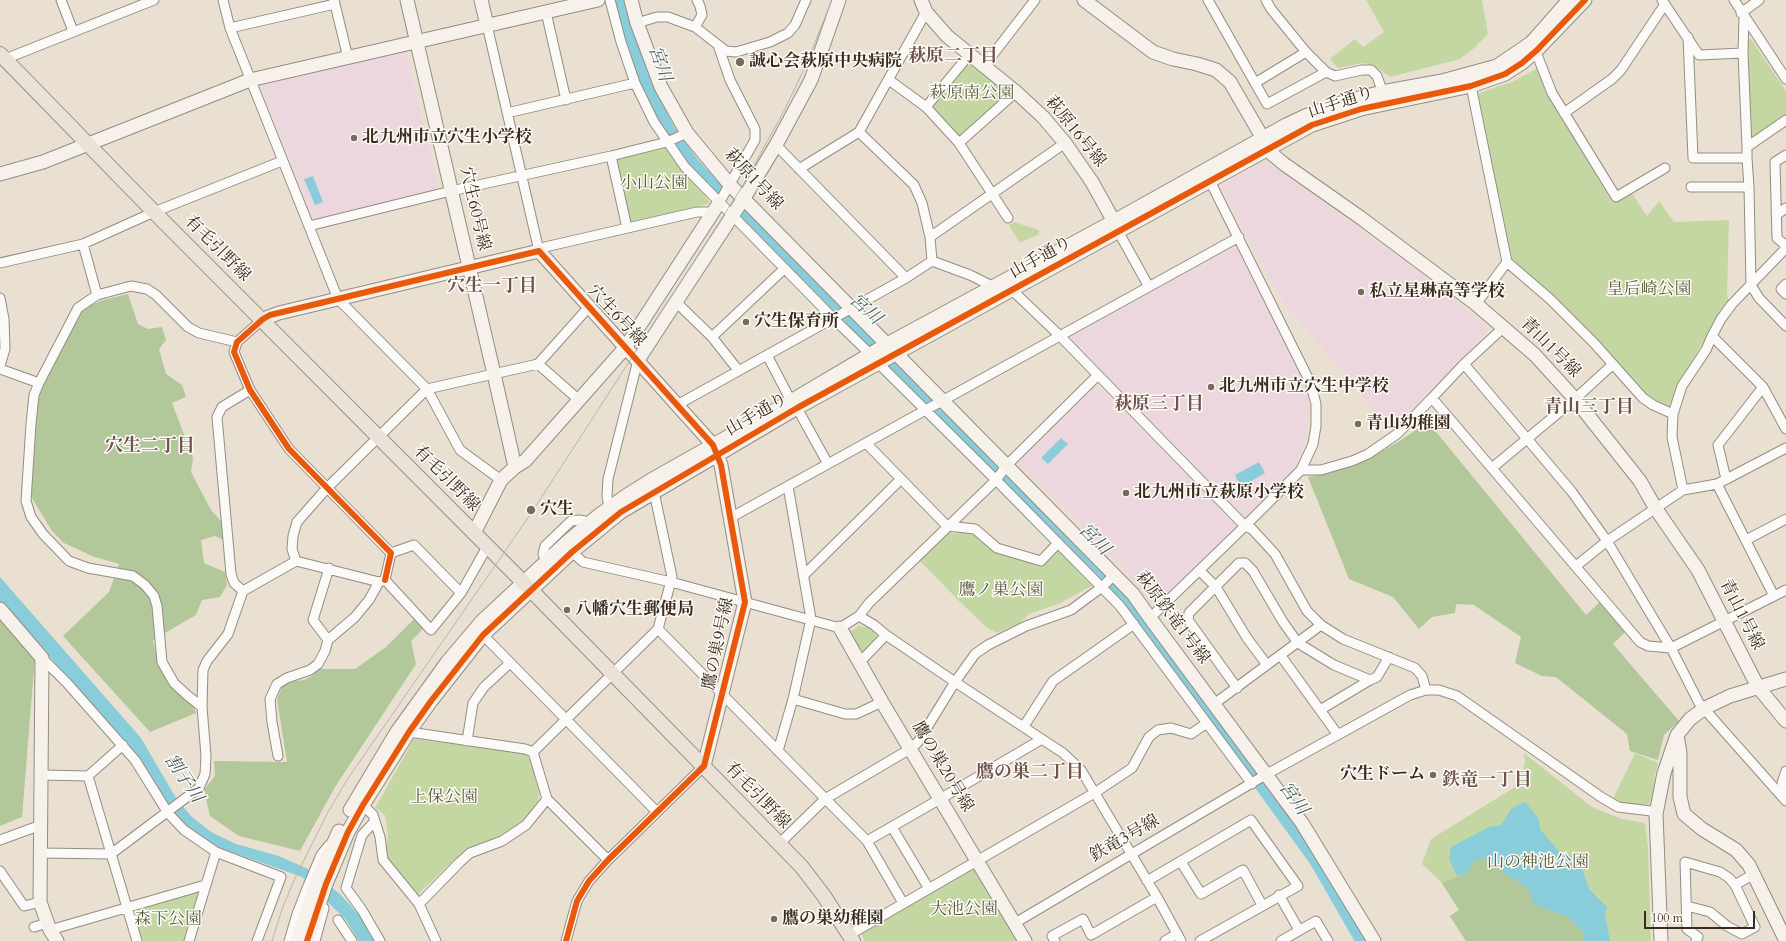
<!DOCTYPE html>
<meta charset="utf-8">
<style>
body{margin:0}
#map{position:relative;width:1786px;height:941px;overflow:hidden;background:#eae0d2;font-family:Cardo,serif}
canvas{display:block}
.scale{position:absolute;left:1644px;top:911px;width:111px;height:18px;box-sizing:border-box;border:2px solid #3b2a1e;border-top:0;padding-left:5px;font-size:12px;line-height:14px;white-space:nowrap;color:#3b2a1e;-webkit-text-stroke:3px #fdfcf7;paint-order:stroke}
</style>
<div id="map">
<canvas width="1786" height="941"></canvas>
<div class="scale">100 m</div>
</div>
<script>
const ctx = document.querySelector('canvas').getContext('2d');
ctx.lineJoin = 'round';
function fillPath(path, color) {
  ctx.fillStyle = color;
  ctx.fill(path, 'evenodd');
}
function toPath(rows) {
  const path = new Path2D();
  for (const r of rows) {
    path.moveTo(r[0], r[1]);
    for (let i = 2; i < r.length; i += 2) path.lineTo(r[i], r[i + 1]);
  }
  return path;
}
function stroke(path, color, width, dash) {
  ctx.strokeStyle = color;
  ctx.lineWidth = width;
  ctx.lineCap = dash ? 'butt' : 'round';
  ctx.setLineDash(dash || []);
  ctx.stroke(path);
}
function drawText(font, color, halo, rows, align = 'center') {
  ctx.font = font + ' Cardo,"Noto Serif JP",serif';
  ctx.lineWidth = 3;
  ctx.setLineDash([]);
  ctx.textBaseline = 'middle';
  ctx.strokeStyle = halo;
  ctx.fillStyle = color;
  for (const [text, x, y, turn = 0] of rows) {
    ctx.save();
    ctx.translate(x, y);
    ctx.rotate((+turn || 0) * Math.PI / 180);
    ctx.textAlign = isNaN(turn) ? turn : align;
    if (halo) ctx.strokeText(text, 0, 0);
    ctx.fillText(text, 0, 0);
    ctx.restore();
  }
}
fillPath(toPath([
 [406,51,439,190,313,220,261,86],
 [1265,160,1438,286,1489,329,1413,412,1392,431,1280,298,1220,186],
 [1236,246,1299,372,1309,401,1308,426,1303,449,1291,472,1245,517,1069,338],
 [1097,385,1237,526,1153,607,1131,578,1079,523,1018,463]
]), '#ecd7de');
fillPath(toPath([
 [1366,0,1482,0,1488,34,1473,49,1460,59,1390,77,1375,66,1363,63,1338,68,1330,59,1355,39,1363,47,1384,32],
 [1748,39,1751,39,1786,91,1786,114,1755,136,1751,137],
 [971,59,1009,95,959,138,930,107],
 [1538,68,1555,108,1612,202,1629,189,1647,216,1659,201,1674,222,1729,220,1727,295,1729,301,1723,307,1710,330,1679,384,1669,407,1643,395,1631,379,1557,299,1512,259,1476,94,1512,82],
 [664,149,667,149,709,201,708,204,632,223,629,221,615,163,617,159],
 [1014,222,1039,230,1039,234,1020,243,1009,225],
 [949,531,954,534,972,531,993,551,1041,564,1058,550,1092,586,1060,603,1029,614,1020,623,997,633,986,627,960,602,919,560],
 [859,626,871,628,877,636,873,641,872,647,861,657,849,632],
 [414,739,523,752,530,759,539,793,538,801,522,821,507,832,476,847,467,848,417,895,399,871,390,862,385,852,388,835,385,815,375,808],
 [1524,753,1592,807,1622,819,1645,823,1648,847,1651,941,1466,941,1450,916,1459,910,1442,883,1422,864,1431,839,1515,787,1525,764],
 [1635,753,1658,763,1655,775,1653,800,1645,807,1625,804,1613,799],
 [971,870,975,870,1017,941,865,941,861,934],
 [196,890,198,893,184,941,142,941,133,912,135,909]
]), '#c4d7a3');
fillPath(toPath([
 [128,294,138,324,148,329,162,327,166,340,159,349,166,374,182,385,186,397,172,403,193,458,191,472,211,510,228,529,226,541,215,536,201,540,204,563,225,572,227,585,220,597,202,600,196,615,153,640,158,664,173,689,193,705,196,713,150,732,63,636,109,592,119,564,92,556,64,543,52,531,41,513,32,498,29,485,36,396,80,310,103,300],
 [1428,422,1586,615,1602,600,1627,630,1613,644,1679,721,1664,735,1658,760,1630,751,1627,734,1556,677,1542,676,1515,663,1521,637,1474,605,1456,604,1455,613,1432,617,1419,629,1393,597,1349,579,1308,477,1338,470,1363,462,1398,442],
 [0,615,35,656,22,817,0,826],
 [414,619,423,629,411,641,416,664,335,787,300,851,239,836,210,816,204,790,215,776,214,761,287,762,277,699,282,687,288,682,304,680,312,676,320,669,355,669,386,647],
 [1484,857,1504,873,1528,888,1534,905,1568,917,1584,933,1584,941,1466,941,1450,916,1459,910,1442,883,1467,873,1472,863]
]), '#b2c79a');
fillPath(toPath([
 [313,176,323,202,315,205,304,179],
 [1061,438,1068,444,1048,464,1041,458],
 [1259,462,1265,473,1241,487,1235,475],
 [0,577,141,738,176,798,191,816,211,832,236,844,279,856,308,869,340,894,359,915,374,941,359,941,346,920,302,877,217,847,201,838,177,817,129,745,0,602],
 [1525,802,1539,819,1540,829,1561,854,1570,855,1582,868,1589,889,1607,907,1605,915,1610,941,1584,941,1584,933,1568,917,1534,905,1528,888,1504,873,1484,857,1472,863,1468,873,1457,876,1449,859,1451,847,1489,827,1501,825,1512,808]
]), '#89cdda');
stroke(toPath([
 [619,0,631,45,645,84,669,131,694,165,719,192],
 [742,214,824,298,875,344,898,372,1113,584,1138,615,1316,861,1362,941]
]), '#89cdda', 13);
const street = toPath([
 [61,0,73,31],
 [223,0,230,28,338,299,427,389,460,450,501,480],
 [334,0,348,58],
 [610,0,621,42,635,83,654,122,685,167,833,318,870,354],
 [1208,0,1255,83,1306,52],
 [1266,0,1271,9,1306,52,1326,72,1335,76,1362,70,1371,70,1377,76,1384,96],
 [1662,0,1699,55,1743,53],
 [1734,0,1786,79],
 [546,12,566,100],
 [1741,13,1759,0],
 [1744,18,1743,53,1747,147],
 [637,23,657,17,668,17,695,27,726,51,736,52,770,42,788,33,795,25,806,0],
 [487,25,539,251,545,247,697,212,710,212,712,213],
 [695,27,702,15,700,6,697,0],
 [230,28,335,4],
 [1688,37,1693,158,1747,158],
 [718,45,730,80,755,129,755,140,719,203],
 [1534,47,1552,93,1616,197,1665,168],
 [5,59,154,0],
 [984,66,1035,0],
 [889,80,926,107,959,143,1008,218],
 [1255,83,1267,104,1326,72],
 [1471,86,1507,262],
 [926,107,969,55],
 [507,113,635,83],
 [1564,113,1612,79,1621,70,1665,4],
 [1786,120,1747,147,1747,158,1749,187,1751,285,1759,298,1786,326],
 [859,132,914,185,922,203,930,237,932,261,970,275,994,287],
 [959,143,1016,92],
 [776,145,906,278],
 [1786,155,1775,162,1777,238,1786,246],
 [611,156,627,228],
 [799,169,859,132,926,12],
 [1691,187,1749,187],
 [1776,215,1786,208],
 [309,226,451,191,611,156,667,142,687,133],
 [1118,231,1149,287],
 [930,237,1065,143],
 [83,244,97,295],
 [1786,248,1732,304,1721,319,1712,336,1763,387,1786,429],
 [0,263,83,244,154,212,282,161],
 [1786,284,1781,289,1786,294],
 [1012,290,1060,336,1245,526,1252,529,1275,554,1307,611,1321,625,1343,639,1415,668,1422,676,1426,690],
 [0,298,4,319,5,349,0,366],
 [675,301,712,337,738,370],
 [1476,304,1507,262,1550,299,1594,343,1643,398,1653,405,1673,414],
 [263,319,237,342,234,352,250,390,289,449,391,553,385,580],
 [1504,327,1464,364,1432,398,1640,642,1648,646,1671,648,1786,590],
 [712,337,784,269],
 [767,355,791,401],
 [878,363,996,480,1120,606,1252,784],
 [538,364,579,400],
 [1464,364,1572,492,1607,541,1671,648,1699,703,1786,801],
 [0,369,39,383],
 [677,405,906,278,932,261],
 [797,408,828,464],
 [866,443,947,526,975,529,997,548,1041,561,1058,543],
 [1492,468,1575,399,1612,365],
 [1301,470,1321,470,1352,461,1368,454,1397,434,1432,398],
 [1726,479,1718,445,1763,387],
 [1717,484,1774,596],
 [1683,490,1672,437,1673,414,1682,386,1706,350,1712,336],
 [609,507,607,496,608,479,638,360],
 [730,518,1239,237],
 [1746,540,1786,519],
 [572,552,583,562,671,582,840,628,859,616,874,625,886,635,955,682,1063,753,1081,770,1157,897,1181,941],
 [391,553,414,545,461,593],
 [296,561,292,549,293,536,297,522,327,488,427,389,538,364,588,308],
 [546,561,543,554,545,546,571,521,579,520,590,522],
 [1576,566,1607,541,1683,490,1717,484,1786,448],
 [1200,571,1216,587,1247,638,1267,665],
 [804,575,901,479],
 [385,580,431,630,461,593,487,547],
 [243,591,234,583,231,574,217,417,222,407,250,390],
 [859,616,869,603,996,480,1007,465,1097,376],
 [1150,618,1245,526,1301,470,1313,444,1316,426,1316,404,1310,382,1210,181],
 [658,629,867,841,903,903],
 [483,635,657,812],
 [328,640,313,620,329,568],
 [1281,656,1338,735],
 [42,658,67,683,135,760,168,813,184,830,216,852,281,877,257,941],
 [860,662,886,635],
 [1370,680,1377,677,1389,657],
 [1237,688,1188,620,1189,613,1239,563,1245,563,1253,571,1283,622,1298,643,1334,665,1370,680,1320,710],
 [793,699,845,714,856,714,882,702],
 [1214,704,1321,625],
 [202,707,187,695,174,683,162,662,157,606,154,596,145,585,133,576,88,568,69,561,43,534,31,517,26,501,31,424,34,395,39,383,78,308,97,295,131,286,147,289,156,295,188,327,199,333,237,342],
 [1024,726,1053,681,1134,624],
 [409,732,525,749,533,752],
 [467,741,473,703,484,687,510,663],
 [778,751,793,699,811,619,788,486],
 [533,752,658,629,672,577,653,487],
 [278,756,272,722,270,699,277,684,287,678,310,670,318,664,325,651,328,640,355,617,369,600,379,582],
 [42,775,88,776,123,745],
 [88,776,137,941],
 [547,799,608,860],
 [1786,800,1782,783,1786,771],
 [359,804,363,805,373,815,380,837,383,860,419,904,436,941],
 [375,821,362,835,346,888,362,910,380,941],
 [892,827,929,889],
 [0,840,41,825],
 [867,841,940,799,1042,739],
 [779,844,825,799,910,749,918,742,955,682,975,654,988,645,1026,626,1071,610,1102,587,1115,574],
 [41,853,111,854,199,788,205,774,206,756,202,707,203,670,207,661,228,634,243,591,296,561,379,582,385,580],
 [1181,862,1201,894,1243,870,1262,905],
 [0,871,24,906,40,902],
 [1147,881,1251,820,1298,886,1200,941],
 [1735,885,1754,874],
 [1279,895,1299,930],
 [419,904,460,862,470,853,502,841,526,825,547,799,533,752],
 [1687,906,1710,912,1727,926,1742,934,1755,927,1735,885,1729,878,1720,872,1685,862,1687,929,1698,937,1696,941],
 [338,920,352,941],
 [1015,923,1267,774,1410,695,1426,690,1439,690,1457,696,1601,797,1618,807,1651,811,1656,814],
 [34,927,47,923],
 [50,930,205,885],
 [849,935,1096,792,1132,768,1149,737,1158,730,1171,728,1191,734,1207,723],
 [189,941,216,852],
 [289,941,297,914,308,886,321,855,329,845],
 [315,941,324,908],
 [566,941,577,901,589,881,608,860,704,766],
 [1055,941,1052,936,1083,919,1091,935,1157,897],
 [1165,941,1177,934],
 [1281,941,1316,921,1328,941]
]);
const secondary = toPath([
 [407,0,494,374,515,467,501,480,474,533],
 [481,0,487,25],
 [631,0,637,23,661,87,687,133,731,186,1133,594,1150,618,1302,823,1374,941],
 [921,0,926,12,947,36,1016,92,1043,117,1065,143,1092,182,1118,229],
 [1084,0,1153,52,1173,59,1197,64,1216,70,1230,82,1272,154,1284,164,1361,218,1476,304,1535,355,1575,399,1640,481,1656,509,1698,570,1758,687,1786,721],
 [0,174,43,162,250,80,598,0],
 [263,319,279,313,539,251,713,445,721,465,745,602,704,766],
 [638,360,744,198,776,145,811,80,839,0],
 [515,467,525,461,625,348,719,203],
 [0,609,42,658,40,902,50,930,57,941],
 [840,628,882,702,1025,941],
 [1677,735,1680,753,1680,797,1684,814,1702,829,1736,850,1749,865,1786,941],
 [350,810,396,733,448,661,482,621,567,542,599,515,627,495,651,480,791,401,887,344,1114,221,1286,125,1305,116,1340,103,1382,92,1442,81,1497,66,1531,43,1569,0],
 [297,941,320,873,339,831],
 [307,941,326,884,348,832,363,805,409,732,431,701,483,635,572,552,621,512,797,408,1312,125,1361,109,1471,86,1505,74,1522,63,1537,50,1585,0],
 [1661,941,1656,814,1664,773,1677,735,1690,719,1705,708,1730,696,1786,679]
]);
const primary = toPath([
 [0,54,154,212,523,582,801,866,824,896,853,941]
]);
stroke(street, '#948c82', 11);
stroke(secondary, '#948c82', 15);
stroke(primary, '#948c82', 16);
stroke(street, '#fcfaf8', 9);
stroke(secondary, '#f6f1eb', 13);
stroke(primary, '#ebe2d7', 14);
stroke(toPath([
 [272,941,282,909,295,878,328,812,347,780,532,512,742,187,784,111,805,67,832,0]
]), '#b6b3af', 1);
stroke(toPath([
 [385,580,391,553,289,449,250,390,234,352,237,342,263,319,270,315,539,251,713,445,721,465,745,602,704,766,608,860,589,881,577,901,566,941],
 [307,941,326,884,348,832,363,805,409,732,431,701,483,635,572,552,621,512,797,408,1312,125,1361,109,1471,86,1505,74,1522,63,1537,50,1585,0]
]), '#e8590c', 6);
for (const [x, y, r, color] of [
 [740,62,5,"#786a5d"],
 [354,138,4,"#786a5d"],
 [1361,292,4,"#786a5d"],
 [746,322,4,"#786a5d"],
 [1211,387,4,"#786a5d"],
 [1358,424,4,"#786a5d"],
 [1126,493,4,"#786a5d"],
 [531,510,5,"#786a5d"],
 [567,610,4,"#786a5d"],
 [1433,775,4,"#786a5d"],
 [774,919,4,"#786a5d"]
]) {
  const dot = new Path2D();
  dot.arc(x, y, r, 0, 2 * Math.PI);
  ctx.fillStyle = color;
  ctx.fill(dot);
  stroke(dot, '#fdfcf7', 1.5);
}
drawText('bold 17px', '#3b2a1e', '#fdfcf7', [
 ["誠心会萩原中央病院",749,62],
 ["北九州市立穴生小学校",362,138],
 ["私立星琳高等学校",1369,292],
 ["穴生保育所",754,322],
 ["北九州市立穴生中学校",1219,387],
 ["青山幼稚園",1366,424],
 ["北九州市立萩原小学校",1134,493],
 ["穴生",540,510],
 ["八幡穴生郵便局",575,610],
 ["穴生ドーム",1425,775,"right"],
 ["鷹の巣幼稚園",782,919]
], 'left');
drawText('17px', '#5b5c3a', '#fdfcf7', [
 ["萩原南公園",972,94],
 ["小山公園",654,184],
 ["皇后崎公園",1649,290],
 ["鷹ノ巣公園",1001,591],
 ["上保公園",444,798],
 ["山の神池公園",1538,863],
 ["大池公園",964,910],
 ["森下公園",168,920]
]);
drawText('17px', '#3b2a1e', '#fdfcf7', [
 ["山手通り",1341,103,-18],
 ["萩原16号線",1075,132,51],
 ["萩原1号線",753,180,47],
 ["穴生60号線",474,209,77],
 ["有毛引野線",217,249,45],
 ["山手通り",1041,258,-29],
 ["穴生6号線",616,316,47],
 ["青山1号線",1550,348,45],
 ["山手通り",757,415,-30],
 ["有毛引野線",446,479,45],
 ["青山1号線",1741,615,63],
 ["萩原鉄竜1号線",1172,618,53],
 ["鷹の巣9号線",719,644,-78],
 ["鷹の巣20号線",942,767,59],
 ["有毛引野線",757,796,46],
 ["鉄竜3号線",1125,839,-30]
]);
drawText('bold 18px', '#715250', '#fdfcf7', [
 ["萩原二丁目",953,57],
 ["穴生一丁目",492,287],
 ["萩原三丁目",1159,405],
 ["青山三丁目",1589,408],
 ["穴生二丁目",150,447],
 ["鷹の巣二丁目",1030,773],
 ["鉄竜一丁目",1487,781]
]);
drawText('italic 18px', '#486061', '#fdfcf7', [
 ["宮川",659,64,71],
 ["宮川",865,310,42],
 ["宮川",1094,540,45],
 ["割子川",183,779,56],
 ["宮川",1293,799,54]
]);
</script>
